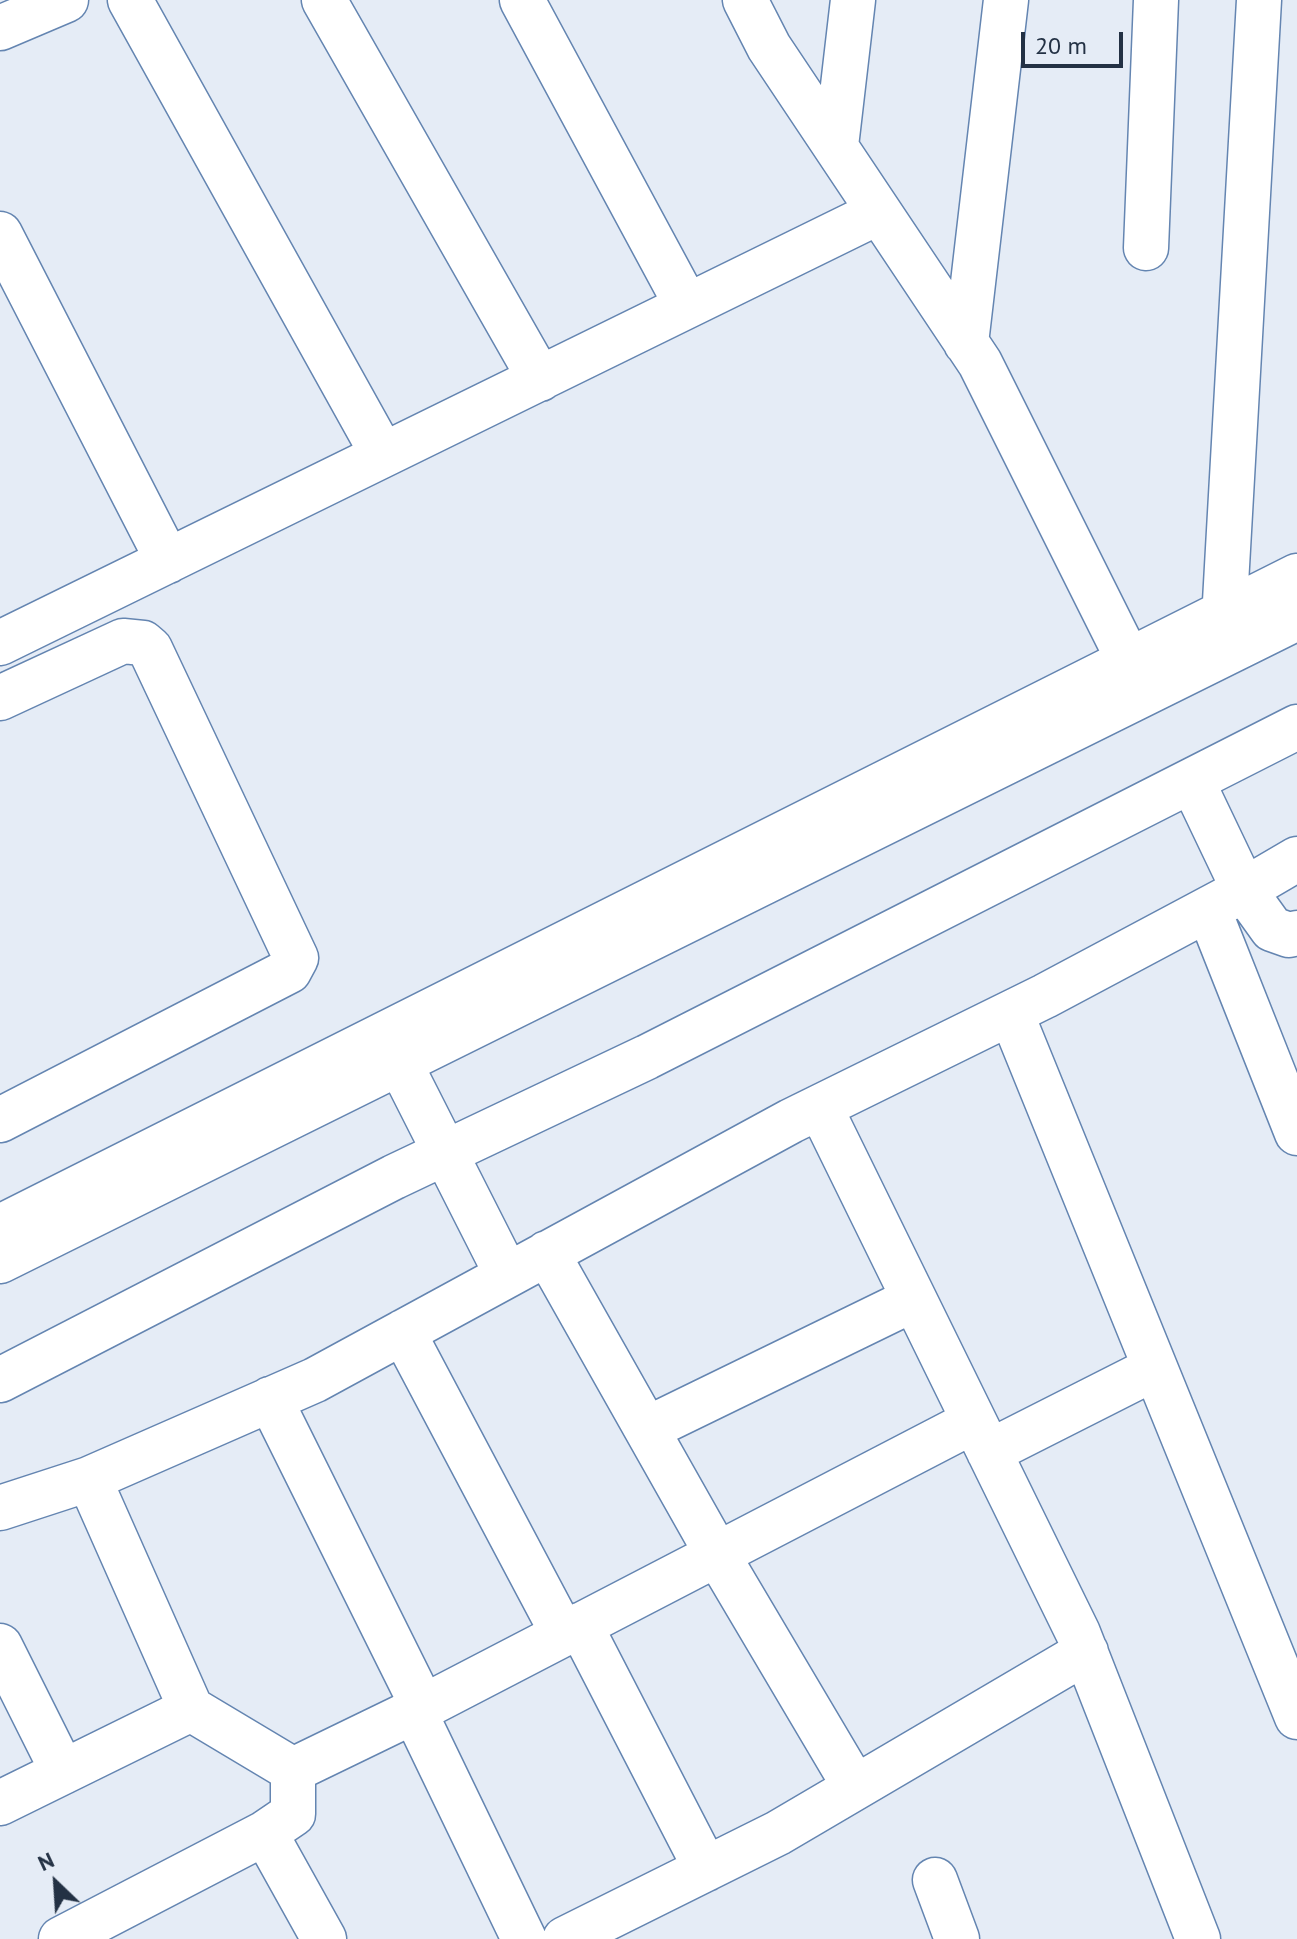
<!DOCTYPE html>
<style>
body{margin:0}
#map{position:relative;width:1297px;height:1939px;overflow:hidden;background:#e5ecf6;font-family:"PT Sans",sans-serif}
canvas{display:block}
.north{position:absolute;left:16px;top:1843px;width:80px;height:80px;-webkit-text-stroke:6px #e5ecf6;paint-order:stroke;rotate:335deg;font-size:22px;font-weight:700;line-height:32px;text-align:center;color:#233144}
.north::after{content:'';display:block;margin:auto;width:28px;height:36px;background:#233144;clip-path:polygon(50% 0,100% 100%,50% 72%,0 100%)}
.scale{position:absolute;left:1021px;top:32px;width:102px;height:36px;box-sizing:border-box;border:4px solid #233144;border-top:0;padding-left:10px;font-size:24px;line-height:28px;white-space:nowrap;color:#233144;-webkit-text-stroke:6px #e5ecf6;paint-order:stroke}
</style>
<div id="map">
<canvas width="1297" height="1939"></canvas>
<div class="north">N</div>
<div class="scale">20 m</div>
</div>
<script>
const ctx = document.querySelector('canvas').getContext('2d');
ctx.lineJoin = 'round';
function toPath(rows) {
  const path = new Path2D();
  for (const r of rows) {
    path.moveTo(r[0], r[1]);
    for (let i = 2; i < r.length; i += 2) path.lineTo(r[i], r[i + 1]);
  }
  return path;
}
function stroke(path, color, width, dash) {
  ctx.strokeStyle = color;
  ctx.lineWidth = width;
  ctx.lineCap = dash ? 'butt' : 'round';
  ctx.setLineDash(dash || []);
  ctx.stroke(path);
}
const minor = toPath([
 [130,0,383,455],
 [324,0,540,379],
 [522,0,687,306],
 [745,0,769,47,980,363,1130,663],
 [0,28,66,0],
 [836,146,853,0],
 [0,234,168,561],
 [1146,248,1156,0],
 [966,343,1006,0],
 [1223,637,1259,0],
 [0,643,879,212],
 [0,698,123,641,143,643,150,649,296,958,289,971,0,1120],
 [1297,859,1244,890,1272,929,1289,935,1297,933],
 [1209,911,1297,1133],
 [1011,1013,1297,1717],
 [386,1036,507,1275],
 [820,1107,1078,1633,1198,1939],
 [0,1227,1297,576],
 [547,1253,717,1554,855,1787],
 [0,1261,1297,618],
 [403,1332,563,1634],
 [0,1380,394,1177,647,1057,1297,727],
 [270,1399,423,1707],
 [647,1429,914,1299],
 [989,1452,1155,1368],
 [0,1508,89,1479],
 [580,1625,706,1869],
 [0,1646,63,1772],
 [191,1709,293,1770],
 [414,1711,524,1939],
 [0,1803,191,1709,89,1479,315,1380,791,1121,1045,996,1244,890,1192,781],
 [265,1833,324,1939],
 [935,1880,957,1939],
 [61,1939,265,1833,293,1814,293,1770,423,1707,974,1421],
 [565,1939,778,1833,1086,1652]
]);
stroke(minor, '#6485b1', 47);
stroke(minor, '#fff', 44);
</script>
